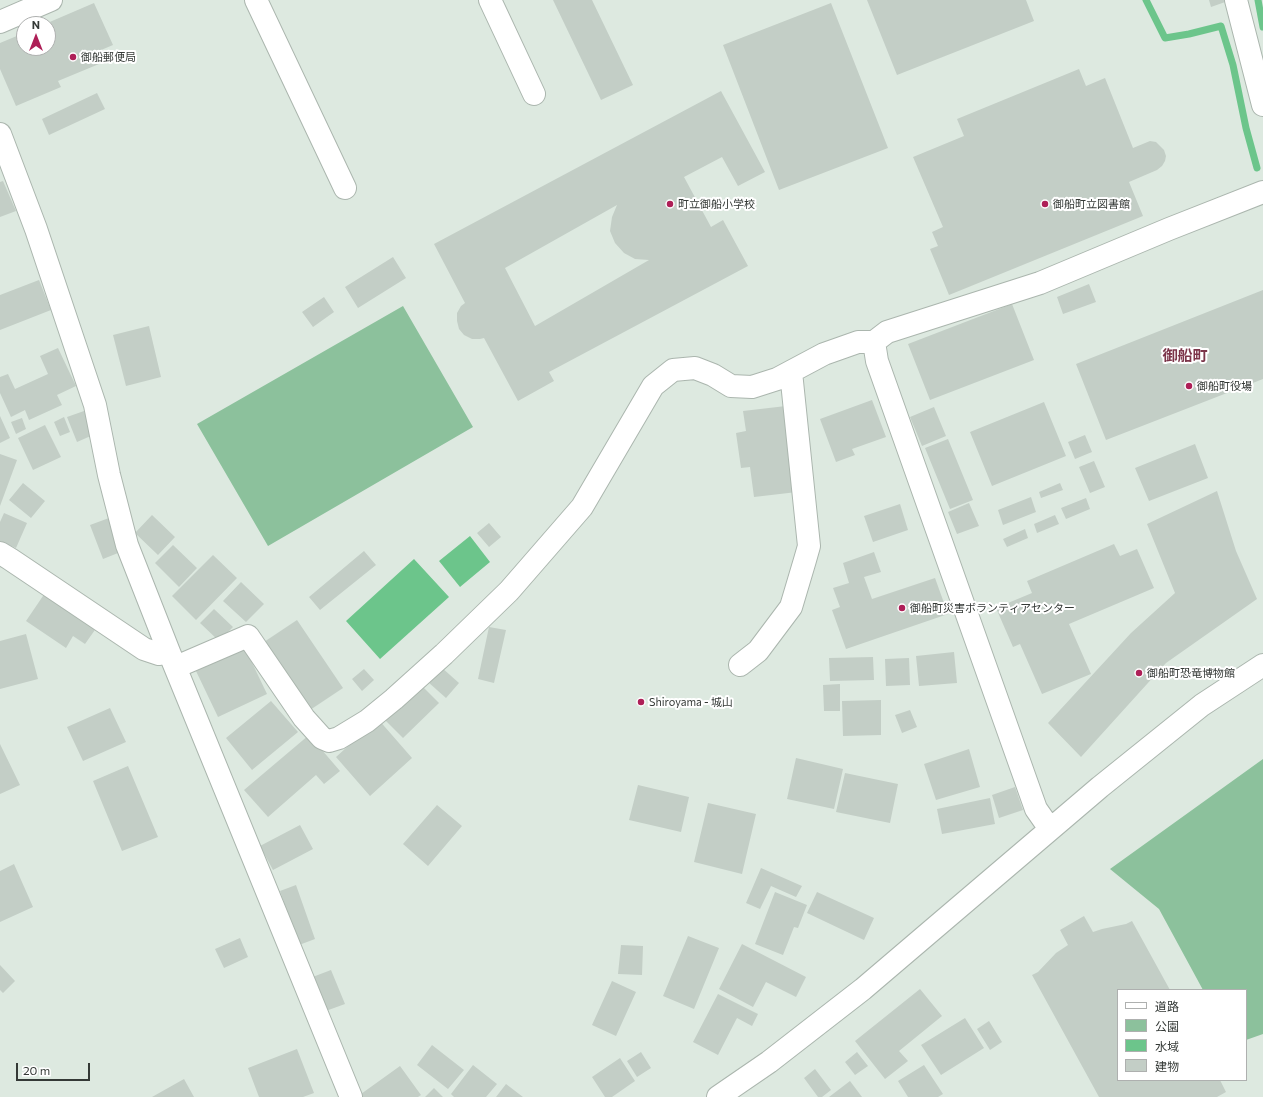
<!DOCTYPE html>
<meta charset="utf-8">
<style>
body{margin:0}
#map{position:relative;width:1263px;height:1097px;overflow:hidden;background:#dde9e0;font-family:Commissioner,"Noto Sans JP",sans-serif}
canvas{display:block}
.legend{position:absolute;left:1117px;top:989px;width:130px;height:92px;box-sizing:border-box;background:#fff;border:1px solid #aeb0af;margin:0;padding:5px 7px;list-style:none;font-size:12px;color:#343936}
.legend li{display:flex;align-items:center;gap:8px;height:20px}
.legend b{width:20px;border:1px solid #aeb0af}
.north{position:absolute;left:16px;top:16px;width:40px;height:40px;box-sizing:border-box;background:#fff;border:1px solid #aeb0af;border-radius:50%;rotate:0deg;font-size:11px;font-weight:700;line-height:16px;text-align:center;color:#343936}
.north::after{content:'';display:block;margin:auto;width:14px;height:18px;background:#ae1f57;clip-path:polygon(50% 0,100% 100%,50% 72%,0 100%)}
.scale{position:absolute;left:16px;top:1063px;width:74px;height:18px;box-sizing:border-box;border:2px solid #343936;border-top:0;padding-left:5px;font-size:12px;line-height:14px;white-space:nowrap;color:#343936;-webkit-text-stroke:3px #fff;paint-order:stroke}
</style>
<div id="map">
<canvas width="1263" height="1097"></canvas>
<ul class="legend">
<li><b style="height:5px;background:#fff"></b>道路</li>
<li><b style="height:11px;background:#8cc19c"></b>公園</li>
<li><b style="height:11px;background:#6cc58b"></b>水域</li>
<li><b style="height:11px;background:#c3cec6"></b>建物</li>
</ul>
<div class="north">N</div>
<div class="scale">20 m</div>
</div>
<script>
const ctx = document.querySelector('canvas').getContext('2d');
ctx.lineJoin = 'round';
function fillPath(path, color) {
  ctx.fillStyle = color;
  ctx.fill(path, 'evenodd');
}
function toPath(rows) {
  const path = new Path2D();
  for (const r of rows) {
    path.moveTo(r[0], r[1]);
    for (let i = 2; i < r.length; i += 2) path.lineTo(r[i], r[i + 1]);
  }
  return path;
}
function stroke(path, color, width, dash) {
  ctx.strokeStyle = color;
  ctx.lineWidth = width;
  ctx.lineCap = dash ? 'butt' : 'round';
  ctx.setLineDash(dash || []);
  ctx.stroke(path);
}
function drawText(font, color, halo, rows, align = 'center') {
  ctx.font = font + ' Commissioner,"Noto Sans JP",sans-serif';
  ctx.lineWidth = 4;
  ctx.setLineDash([]);
  ctx.textBaseline = 'middle';
  ctx.strokeStyle = halo;
  ctx.fillStyle = color;
  for (const [text, x, y, turn = 0] of rows) {
    ctx.save();
    ctx.translate(x, y);
    ctx.rotate((+turn || 0) * Math.PI / 180);
    ctx.textAlign = isNaN(turn) ? turn : align;
    if (halo) ctx.strokeText(text, 0, 0);
    ctx.fillText(text, 0, 0);
    ctx.restore();
  }
}
fillPath(toPath([
 [403,306,473,427,268,546,197,424],
 [1263,759,1263,1034,1246,1040,1246,990,1203,990,1159,909,1110,869]
]), '#8cc19c');
fillPath(toPath([
 [470,536,490,562,460,587,439,561],
 [414,559,449,597,380,659,346,621]
]), '#6cc58b');
stroke(toPath([
 [1146,0,1165,38,1189,34,1221,26,1233,65,1246,128,1257,168],
 [1258,0,1263,27]
]), '#6cc58b', 7);
fillPath(toPath([
 [553,0,592,0,633,85,601,100],
 [867,0,1026,0,1034,21,897,75],
 [1209,0,1228,0,1228,1,1211,7],
 [94,3,113,45,94,53,99,64,58,81,61,87,16,106,0,69,0,43,24,33,24,48,48,48,48,24,45,24],
 [831,3,888,148,779,190,723,45],
 [1079,69,1086,86,1105,78,1133,148,1150,141,1156,142,1164,150,1166,156,1165,161,1162,166,1157,170,1129,182,1143,216,949,295,930,249,938,246,932,232,943,227,913,157,964,136,957,119],
 [721,91,765,172,738,186,722,157,684,177,711,227,723,220,748,266,549,372,554,381,518,401,484,338,480,339,472,339,464,335,459,329,457,321,457,313,461,306,465,303,434,244],
 [617,205,612,217,610,231,615,243,624,253,635,259,649,260,535,326,505,268],
 [97,93,105,109,49,135,42,119],
 [3,181,16,211,0,217,0,182],
 [393,257,406,278,358,308,345,287],
 [39,280,51,310,0,330,0,295],
 [1089,284,1096,302,1063,314,1057,297],
 [1263,290,1263,379,1106,440,1076,364],
 [324,297,334,312,313,327,302,312],
 [1012,304,1034,360,930,400,908,344],
 [149,326,161,377,126,386,113,335],
 [58,348,76,386,57,395,62,405,29,420,25,410,11,417,0,393,0,377,8,374,15,389,48,374,40,356],
 [872,400,886,437,852,449,855,455,836,462,820,419],
 [1044,402,1066,456,992,486,970,432],
 [786,406,797,492,754,497,750,467,741,468,736,433,746,431,743,411],
 [934,407,946,436,922,446,910,417],
 [84,411,93,435,77,442,67,417],
 [0,416,10,438,0,443],
 [64,417,70,432,60,436,54,422],
 [22,418,26,429,16,434,11,422],
 [45,425,61,457,33,470,18,438],
 [1085,435,1092,452,1075,459,1068,442],
 [948,439,973,500,950,509,925,448],
 [1195,444,1208,478,1149,501,1135,468],
 [0,454,17,460,0,506],
 [1094,461,1105,487,1090,493,1079,467],
 [23,483,45,501,31,518,9,500],
 [1060,483,1063,490,1041,498,1039,492],
 [1217,491,1236,551,1257,599,1166,663,1081,757,1048,723,1131,633,1175,593,1147,524],
 [1031,497,1036,512,1003,525,998,510],
 [1086,498,1090,509,1066,519,1061,508],
 [969,503,979,526,957,534,948,512],
 [900,504,908,530,873,542,864,516],
 [4,513,27,523,16,548,0,541,0,522],
 [152,515,175,537,158,555,135,533],
 [1055,515,1059,524,1037,533,1034,524],
 [109,518,123,551,103,559,90,525],
 [489,523,501,537,489,547,477,533],
 [1025,529,1028,538,1007,547,1003,539],
 [1114,544,1120,556,1137,549,1154,588,1069,624,1091,674,1042,694,1020,644,1013,647,996,608,1032,593,1027,581],
 [173,545,197,568,179,587,155,563],
 [364,551,376,565,320,610,309,597],
 [874,552,881,572,864,577,872,599,935,578,948,614,846,649,832,610,840,607,833,588,849,583,843,563],
 [213,555,237,578,196,620,172,596],
 [241,582,264,604,246,622,223,601],
 [45,593,97,627,85,644,73,636,66,648,26,621],
 [214,609,233,627,219,641,200,623],
 [297,620,343,688,307,712,261,644],
 [489,627,506,630,494,683,478,679],
 [26,634,38,679,0,689,0,641],
 [245,648,267,694,218,717,196,671],
 [954,652,957,683,919,686,916,656],
 [873,657,874,680,830,681,829,658],
 [909,658,910,685,886,686,885,659],
 [441,667,459,683,446,698,428,682],
 [364,669,374,680,362,691,352,679],
 [840,684,840,711,824,711,823,685],
 [421,685,439,703,403,738,385,720],
 [881,700,881,735,843,736,842,701],
 [271,701,298,732,252,770,226,738],
 [110,708,126,742,83,761,67,727],
 [910,710,917,727,902,733,895,715],
 [378,719,412,758,370,796,336,757],
 [309,735,340,771,324,784,316,775,268,817,244,790],
 [0,744,20,785,0,794],
 [969,749,980,787,936,800,924,764],
 [796,758,843,769,834,809,787,799],
 [128,766,158,837,122,851,93,781],
 [845,773,898,784,890,823,836,812],
 [638,785,689,797,681,832,629,820],
 [1015,787,1023,810,999,818,992,795],
 [990,798,995,824,942,834,937,809],
 [708,803,756,814,742,874,694,862],
 [437,805,462,826,428,866,403,844],
 [300,825,313,849,273,870,260,846],
 [14,864,33,907,0,922,0,871],
 [761,868,802,886,796,897,771,886,760,909,746,903],
 [296,885,315,939,299,945,280,891],
 [775,892,807,905,798,928,794,927,783,955,755,944],
 [817,892,874,918,864,940,807,913],
 [1084,916,1093,932,1102,929,1126,924,1132,921,1170,990,1118,990,1118,1080,1220,1080,1226,1092,1217,1097,1099,1097,1032,975,1038,972,1056,953,1068,945,1060,930],
 [688,936,719,948,694,1009,663,996],
 [240,938,248,957,224,968,215,949],
 [742,944,806,977,796,997,766,982,753,1007,719,989],
 [621,945,643,946,642,975,618,974],
 [0,965,15,981,3,993,0,990],
 [331,970,345,1004,323,1012,310,978],
 [612,981,636,992,616,1036,592,1025],
 [920,989,942,1016,899,1051,908,1061,885,1079,855,1041],
 [718,994,758,1014,752,1026,737,1018,718,1055,693,1042],
 [965,1018,984,1048,941,1075,921,1045],
 [989,1021,1002,1042,990,1050,977,1029],
 [432,1045,464,1070,448,1089,417,1065],
 [297,1049,314,1093,303,1097,259,1097,248,1068],
 [641,1052,651,1068,637,1077,627,1061],
 [857,1052,868,1066,855,1075,845,1062],
 [620,1058,635,1081,612,1097,605,1097,592,1077],
 [473,1065,497,1084,486,1097,454,1097,451,1094],
 [924,1065,943,1094,938,1097,908,1097,898,1081],
 [400,1066,421,1095,418,1097,363,1097,361,1094],
 [815,1069,831,1090,822,1097,818,1097,804,1078],
 [184,1079,194,1097,152,1097],
 [850,1081,862,1097,829,1097],
 [506,1084,523,1097,496,1097],
 [434,1088,443,1097,425,1097]
]), '#c3cec6');
const minor = toPath([
 [256,0,345,188],
 [490,0,534,94],
 [1236,0,1263,105],
 [0,22,51,0],
 [0,134,36,229,95,405,109,475,127,545,169,652,351,1097],
 [874,342,877,361,1036,809,1050,829],
 [0,553,10,559,144,649,159,654,169,652],
 [740,665,758,651,791,607,805,560,809,546,791,372],
 [176,667,248,636,304,718,322,738,329,741,339,738,367,721,394,699,444,654,509,591,582,507,653,386,673,370,695,368,713,375,731,386,752,387,777,379,824,354,858,342,874,342,887,332,1040,283,1169,229,1263,192],
 [718,1097,769,1062,863,989,1100,787,1202,705,1263,665]
]);
stroke(minor, '#abb6ae', 24);
stroke(minor, '#fff', 22);
for (const [x, y, r, color] of [
 [73,57,4,"#ae1f57"],
 [670,204,4,"#ae1f57"],
 [1045,204,4,"#ae1f57"],
 [1189,386,4,"#ae1f57"],
 [902,608,4,"#ae1f57"],
 [1139,673,4,"#ae1f57"],
 [641,702,4,"#ae1f57"]
]) {
  const dot = new Path2D();
  dot.arc(x, y, r, 0, 2 * Math.PI);
  ctx.fillStyle = color;
  ctx.fill(dot);
  stroke(dot, '#fff', 1.5);
}
drawText('11px', '#343936', '#fff', [
 ["御船郵便局",81,57],
 ["町立御船小学校",678,204],
 ["御船町立図書館",1053,204],
 ["御船町役場",1197,386],
 ["御船町災害ボランティアセンター",910,608],
 ["御船町恐竜博物館",1147,673],
 ["Shiroyama - 城山",649,702]
], 'left');
drawText('bold 15px', '#7c354a', '#fff', [
 ["御船町",1185,356]
]);
</script>
